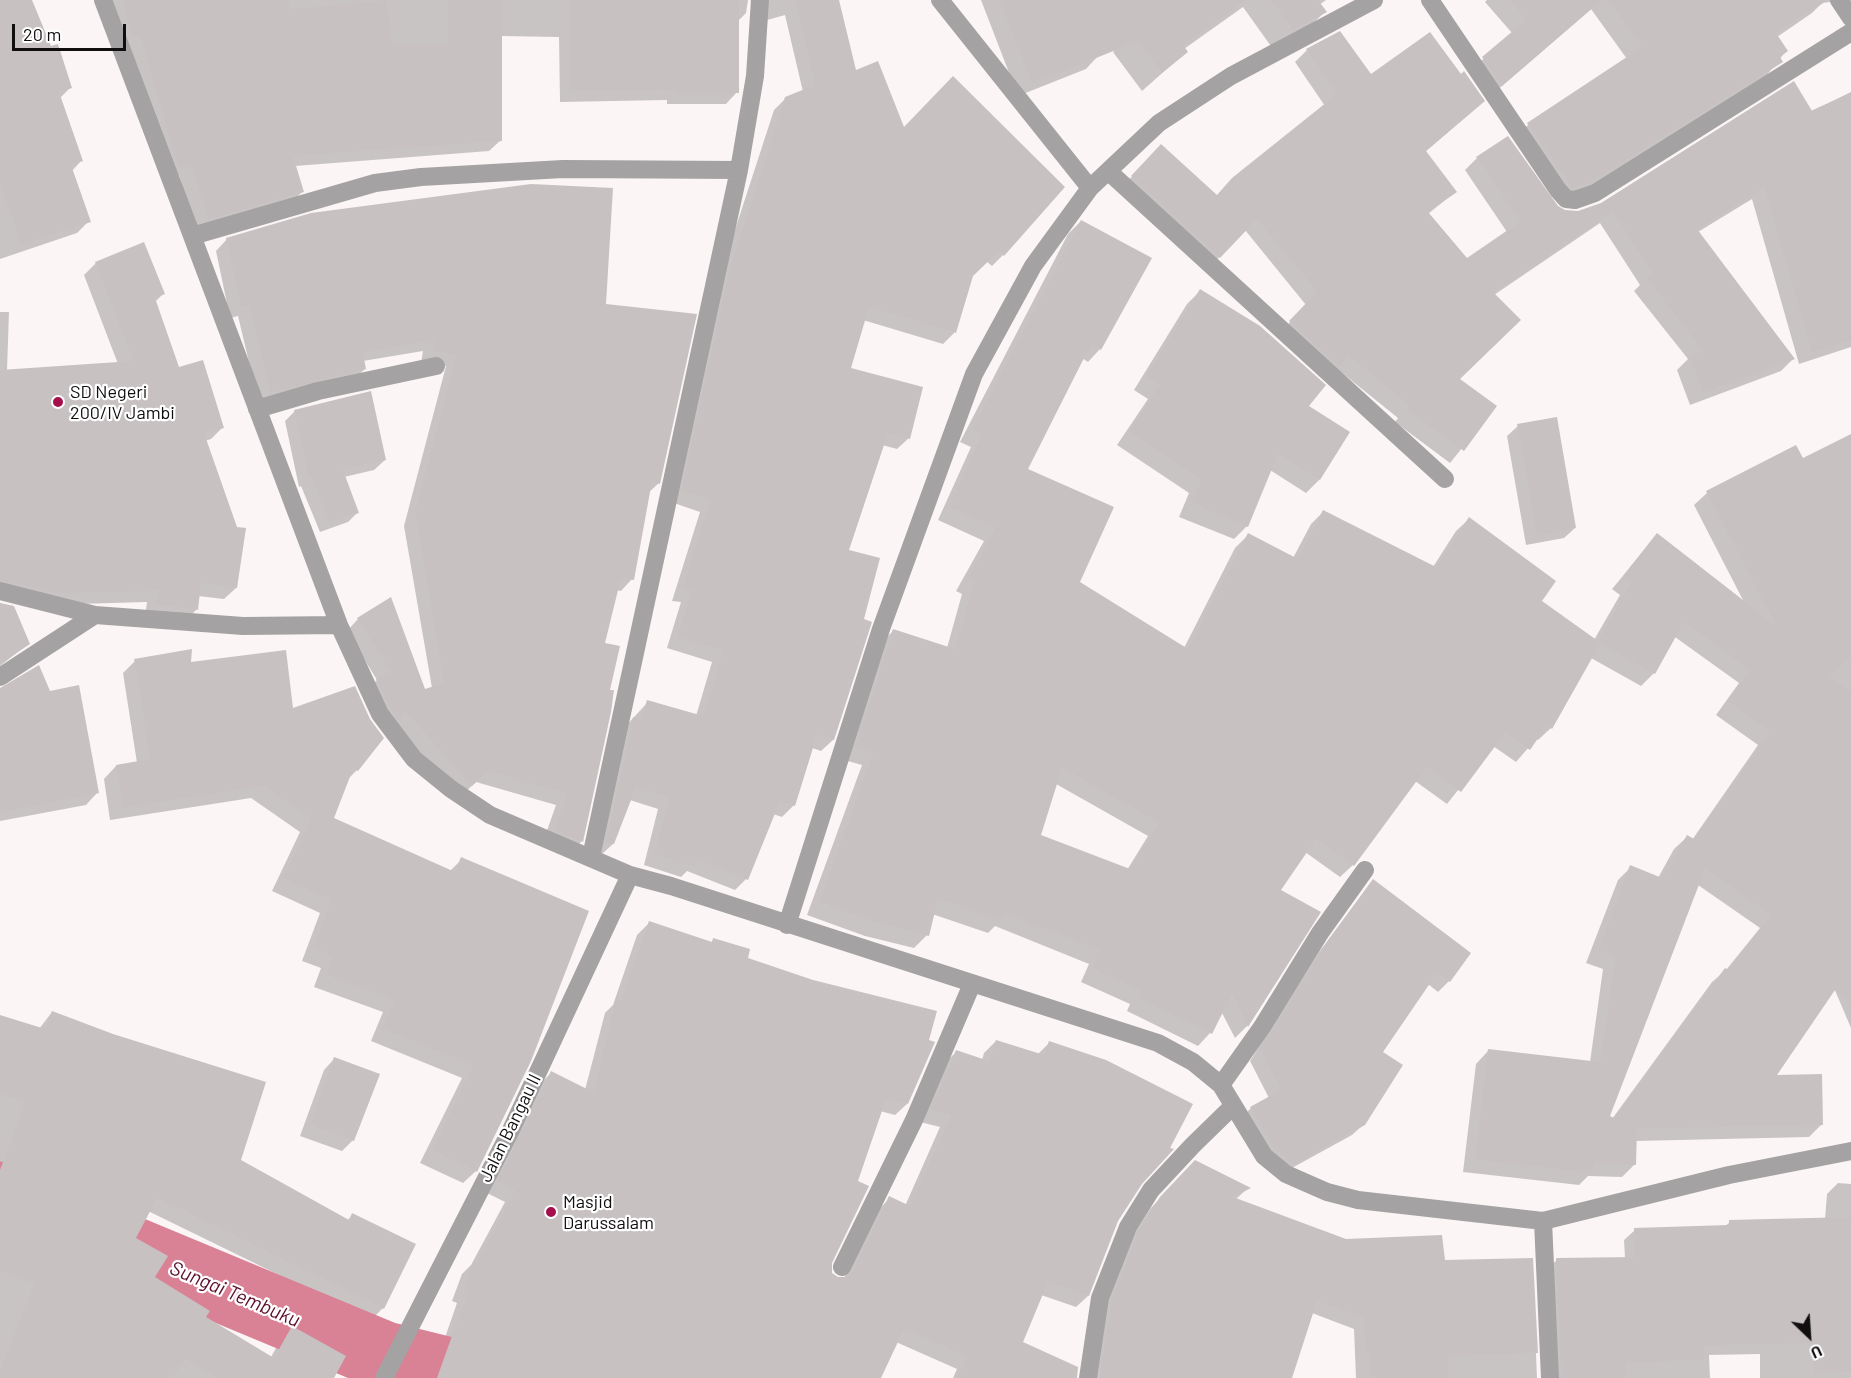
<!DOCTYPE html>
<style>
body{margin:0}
#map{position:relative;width:1851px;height:1378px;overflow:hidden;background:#fbf5f6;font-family:Barlow,sans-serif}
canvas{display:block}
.north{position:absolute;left:1779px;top:1306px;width:60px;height:60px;-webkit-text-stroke:4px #fff;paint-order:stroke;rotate:155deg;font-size:16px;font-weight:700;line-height:24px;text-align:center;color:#100e0f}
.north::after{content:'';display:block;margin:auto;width:21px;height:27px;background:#100e0f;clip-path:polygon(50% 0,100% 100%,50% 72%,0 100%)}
.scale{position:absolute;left:12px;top:24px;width:114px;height:27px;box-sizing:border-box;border:3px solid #100e0f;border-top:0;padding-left:8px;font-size:18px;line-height:21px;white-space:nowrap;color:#100e0f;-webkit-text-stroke:4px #fff;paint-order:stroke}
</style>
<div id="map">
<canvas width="1851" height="1378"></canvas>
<div class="north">U</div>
<div class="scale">20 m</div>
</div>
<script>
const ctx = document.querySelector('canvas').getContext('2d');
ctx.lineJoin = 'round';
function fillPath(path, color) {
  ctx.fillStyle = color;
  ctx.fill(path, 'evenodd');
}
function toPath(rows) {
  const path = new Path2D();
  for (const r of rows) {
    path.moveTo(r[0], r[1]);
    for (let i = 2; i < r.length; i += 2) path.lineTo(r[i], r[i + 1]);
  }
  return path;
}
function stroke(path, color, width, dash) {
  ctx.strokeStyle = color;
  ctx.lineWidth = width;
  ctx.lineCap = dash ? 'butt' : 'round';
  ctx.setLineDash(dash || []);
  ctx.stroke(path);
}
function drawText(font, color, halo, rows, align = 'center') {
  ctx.font = font + ' Barlow,sans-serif';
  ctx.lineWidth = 4.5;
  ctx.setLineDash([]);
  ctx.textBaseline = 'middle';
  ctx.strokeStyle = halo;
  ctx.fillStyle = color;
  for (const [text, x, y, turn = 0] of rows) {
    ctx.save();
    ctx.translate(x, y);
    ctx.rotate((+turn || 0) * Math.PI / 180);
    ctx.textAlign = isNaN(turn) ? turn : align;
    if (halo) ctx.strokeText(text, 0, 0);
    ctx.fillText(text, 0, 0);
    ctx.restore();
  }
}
fillPath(toPath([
 [0,0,31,0,50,48,71,87,60,98,81,161,72,171,89,221,77,233,0,259],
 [109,0,748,0,746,13,737,22,737,92,726,104,667,104,667,100,560,102,559,37,500,36,501,140,489,151,295,166,303,191,291,203,196,230,179,175,167,179],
 [750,0,838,0,855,72,1003,255,992,266,986,261,971,276,954,333,943,344,863,320,849,369,909,438,897,449,882,445,847,551,833,740,821,751,812,748,794,805,782,817,773,814,746,879,735,890,687,871,681,877,644,865,658,809,630,800,613,844,601,855,595,853,622,730,648,702,696,716,712,662,667,648,681,602,672,601,700,512,671,502,717,285,774,110,786,98,803,92,785,15,760,22,759,7],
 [981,0,1077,0,1099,55,1086,69,1018,96],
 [1164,0,1326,0,1319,5,1325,12,1305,31,1273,49,1243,7,1184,49,1186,52,1142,91,1113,52],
 [1487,0,1851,0,1851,19,1845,23,1830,2,1822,3,1812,13,1777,37,1786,51,1767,75,1575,196,1514,138,1528,125,1627,59,1591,9,1487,99,1469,72,1512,33,1485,2],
 [1307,50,1470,113,1425,152,1455,192,1428,214,1467,260,1507,232,1465,170,1477,158,1557,208,1574,213,1602,204,1851,93,1851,347,1799,364,1752,199,1698,232,1793,359,1781,371,1690,405,1677,370,1688,359,1634,291,1640,285,1600,223,1494,295,1458,379,1495,407,1450,463,1395,422,1398,418,1336,368,1278,335,1306,305,1245,230,1207,270,1119,190,1149,159,1216,197,1325,106,1295,62],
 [1081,221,1100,349,1088,362,1082,358,1026,470,1078,583,1184,648,1235,548,1248,535,1293,558,1311,524,1324,511,1433,567,1456,531,1469,519,1540,601,1594,640,1620,595,1612,589,1657,535,1745,604,1694,505,1707,493,1795,447,1802,460,1851,436,1851,1028,1817,948,1775,1077,1822,1124,1809,1137,1636,1141,1635,1164,1622,1177,1588,1176,1579,1185,1463,1172,1476,1064,1488,1051,1590,1062,1603,969,1586,963,1618,880,1631,867,1658,878,1674,849,1687,837,1692,840,1758,745,1716,715,1739,683,1675,637,1654,673,1641,686,1591,658,1551,728,1538,740,1536,739,1516,762,1493,746,1447,804,1415,781,1353,865,1340,877,1305,852,1279,890,1319,913,1247,1026,1235,1038,1221,1011,1210,1033,1198,1046,1127,1011,1130,1004,1081,982,1089,964,995,926,988,933,932,914,927,935,914,948,865,936,807,915,862,765,844,760,881,643,893,631,947,648,962,594,956,591,984,541,938,520,971,447,960,442,1068,234],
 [1056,784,1148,836,1127,870,1039,835],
 [1698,885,1760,928,1726,970,1712,982,1612,1119,1608,1117],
 [227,239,604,305,659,483,648,493,632,579,621,591,616,590,604,644,609,712,581,842,570,853,543,842,556,805,476,782,460,797,365,692,377,680,347,631,358,619,425,690,432,688,404,526,446,366,421,363,423,351,363,361,365,369,353,380,259,404,238,316,230,318,216,251],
 [96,263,163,294,155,302,178,369,222,428,211,439,205,441,236,588,224,599,198,596,196,610,185,621,145,617,147,602,43,605,0,594,0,312,9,312,7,371,118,364,84,275],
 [1200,291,1307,407,1348,433,1319,480,1306,493,1270,470,1247,526,1234,539,1179,517,1189,493,1117,445,1148,399,1134,390,1187,304],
 [295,411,385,460,374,470,344,477,358,512,348,522,320,532,301,486,299,487,285,421],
 [1518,426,1575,528,1564,538,1526,545,1507,436],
 [0,603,12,607,28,644,0,666],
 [135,661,189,664,292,710,357,770,348,779,332,819,450,871,462,859,587,912,476,1171,463,1183,420,1163,462,1078,371,1041,383,1012,314,987,321,968,302,961,320,913,272,891,300,832,251,798,110,820,104,779,116,766,137,763,123,673],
 [0,688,97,793,86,805,0,821],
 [1373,881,1449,981,1438,992,1428,984,1381,1053,1364,1124,1352,1135,1281,1174,1241,1118,1251,1108,1269,1098,1250,1061,1319,952],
 [649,923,710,943,714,940,746,959,907,1104,895,1115,880,1111,830,1262,831,1273,837,1279,844,1278,878,1210,890,1198,905,1206,940,1127,920,1122,945,1063,957,1051,982,1060,984,1053,996,1041,1038,1054,1049,1043,1140,1183,1117,1221,1088,1296,1076,1307,1041,1295,1021,1343,1075,1378,953,1378,957,1369,896,1342,880,1378,431,1378,457,1303,452,1301,462,1274,471,1265,505,1202,487,1193,539,1085,551,1073,585,1090,605,1013,613,1005,637,935],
 [52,1012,239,1161,347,1221,352,1215,383,1308,371,1320,148,1211,134,1239,153,1277,204,1317,271,1357,281,1339,292,1328,332,1378,0,1378,0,1016,39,1029],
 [334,1059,353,1140,342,1151,300,1136,324,1070],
 [1185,1172,1248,1188,1235,1200,1346,1241,1444,1262,1532,1260,1537,1378,1356,1378,1354,1329,1312,1313,1288,1378,1091,1378,1101,1312,1128,1244,1150,1209],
 [1838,1183,1851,1184,1851,1378,1760,1378,1760,1354,1709,1355,1710,1378,1551,1378,1546,1270,1557,1260,1625,1258,1624,1240,1635,1230,1724,1227,1730,1222,1825,1219,1827,1194]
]), '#0003');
stroke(toPath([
 [0,1196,385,1356,474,1378]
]), '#d98296', 69);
fillPath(toPath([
 [0,0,32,0,51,46,58,44,72,88,59,92,83,161,71,165,91,222,21,245,0,183],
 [122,0,289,0,290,9,387,0,392,44,448,44,448,0,502,0,502,141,293,156,304,192,208,220,191,164,179,168,168,141,170,140,140,36,133,38],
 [570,0,739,0,739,93,678,93,678,90,570,91],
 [795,0,839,0,856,70,878,61,904,127,953,76,1065,187,1004,256,999,251,973,276,956,333,869,307,851,368,923,387,910,439,888,433,849,550,880,558,864,619,872,622,834,740,817,735,795,806,780,801,748,880,696,859,694,867,654,854,669,797,636,787,614,844,606,842,633,717,641,719,647,700,703,716,723,651,677,637,692,591,682,589,710,500,681,491,728,273,785,97,815,85],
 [999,0,1247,0,1183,45,1188,52,1162,73,1138,41,1032,84],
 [1271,0,1318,0,1327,12,1293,30],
 [1509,0,1602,0,1502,86,1482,57,1526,20],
 [1608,0,1828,0,1776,33,1788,51,1780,57,1783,62,1590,183,1572,188,1527,123,1642,47],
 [1340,31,1371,74,1430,32,1461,74,1464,71,1485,101,1426,151,1457,192,1428,212,1467,258,1521,221,1476,157,1508,136,1558,206,1565,210,1578,211,1601,203,1794,81,1812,111,1851,92,1851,340,1812,353,1764,188,1697,229,1795,359,1703,393,1689,356,1703,351,1646,277,1652,273,1613,212,1494,293,1521,320,1460,379,1497,406,1464,451,1406,409,1409,405,1348,355,1339,367,1289,321,1317,292,1257,219,1220,258,1131,176,1161,144,1217,195,1232,178,1337,94,1306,49],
 [531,184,613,188,606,304,697,314,660,484,652,481,634,580,621,578,605,643,620,646,610,690,614,690,611,712,583,842,554,830,567,794,488,771,472,786,405,711,398,720,390,708,376,679,392,673,357,618,391,597,425,689,444,683,415,513,456,354,432,352,434,340,363,353,366,369,270,393,249,305,241,307,226,238,311,213],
 [1081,220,1152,258,1101,350,1092,344,1085,356,1028,469,1114,507,1080,582,1188,649,1248,533,1298,559,1323,510,1436,567,1469,517,1556,581,1542,601,1598,641,1631,582,1623,576,1657,533,1775,625,1706,491,1796,445,1803,458,1851,434,1851,655,1829,677,1851,691,1851,1004,1835,990,1777,1075,1822,1074,1823,1125,1637,1129,1636,1165,1595,1163,1593,1173,1475,1160,1488,1049,1600,1062,1615,957,1598,950,1630,865,1662,878,1687,835,1694,839,1770,732,1727,701,1750,670,1684,622,1655,674,1600,644,1552,729,1547,725,1530,750,1505,733,1461,792,1427,767,1354,866,1316,839,1281,890,1321,912,1248,1027,1232,994,1212,1034,1138,998,1142,991,1092,969,1101,951,1005,913,1002,921,938,899,929,936,878,923,819,902,873,753,855,747,893,629,955,649,974,582,968,578,995,528,949,507,982,434,972,429],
 [1062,768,1159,823,1130,869,1041,835],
 [1705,869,1771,915,1728,970,1725,968,1614,1118,1610,1116],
 [144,242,165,294,155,298,179,367,203,360,224,428,204,433,237,527,246,528,237,588,201,583,198,610,156,605,158,591,56,594,0,580,0,370,133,361,95,262],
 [1200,289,1260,326,1326,385,1309,406,1350,432,1320,480,1278,454,1248,527,1191,503,1201,480,1129,431,1160,385,1146,377],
 [371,391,386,460,343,470,359,513,330,523,311,477,309,478,294,410],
 [1557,417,1576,528,1537,536,1517,424],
 [0,603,14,606,30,644,0,664],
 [192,649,191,662,286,650,293,708,355,686,370,719,384,738,358,771,353,769,334,818,455,872,461,857,589,911,531,1061,477,1172,432,1150,473,1065,382,1029,395,1000,326,975,333,956,313,948,331,900,283,878,311,819,264,786,123,808,116,765,150,759,134,659],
 [39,665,50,691,79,685,99,793,0,813,0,688],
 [1373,879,1471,953,1450,982,1437,973,1383,1052,1403,1065,1365,1125,1293,1165,1274,1149,1250,1107,1281,1090,1260,1049,1329,939],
 [649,921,712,942,713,938,750,949,748,958,813,980,937,1011,929,1040,935,1042,908,1104,886,1099,858,1181,869,1186,832,1263,832,1273,838,1277,848,1277,852,1272,889,1196,910,1206,951,1115,930,1110,956,1050,989,1061,996,1040,1044,1055,1049,1041,1106,1060,1193,1104,1170,1148,1174,1149,1142,1184,1118,1221,1089,1296,1048,1282,1023,1342,1078,1367,1077,1378,957,1378,968,1357,904,1329,881,1378,437,1378,468,1291,463,1289,474,1261,477,1262,515,1190,497,1181,551,1071,593,1092,616,999,621,1000],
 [52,1011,113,1034,266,1082,241,1160,349,1220,352,1213,416,1244,384,1309,157,1198,136,1238,168,1256,155,1277,210,1311,206,1317,274,1358,292,1326,346,1356,334,1378,216,1378,185,1359,173,1378,0,1378,0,1370,34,1284,0,1271,0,1170,25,1102,0,1094,0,1015,45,1029],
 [334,1057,380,1074,354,1141,310,1125],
 [1195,1160,1251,1188,1233,1197,1346,1239,1442,1235,1445,1260,1533,1258,1538,1353,1448,1356,1449,1378,1370,1378,1369,1350,1365,1350,1364,1318,1317,1301,1292,1378,1099,1378,1111,1301,1138,1232,1160,1197],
 [1851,1217,1851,1372,1814,1373,1813,1343,1704,1346,1705,1360,1626,1363,1627,1378,1561,1378,1556,1258,1635,1257,1634,1228,1729,1225,1729,1220]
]), '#c7c1c2');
stroke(toPath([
 [103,0,339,625,380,714,414,759,451,789,490,815,630,875,671,886,1158,1043,1193,1062,1221,1085,1264,1156,1286,1174,1327,1192,1358,1200,1543,1221,1729,1175,1851,1151],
 [940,0,1090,188],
 [1430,0,1558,190,1566,199,1575,200,1595,193,1851,32],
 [1839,0,1851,18],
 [1108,171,1445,479],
 [192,236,375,183,421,177,563,169,739,170],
 [257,409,318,391,436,366],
 [0,591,95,615,243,626,339,625],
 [0,677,95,615],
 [591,857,739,170,755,76,760,0],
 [787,925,881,629,974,374,1033,266,1090,188,1159,123,1231,76,1374,0],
 [1221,1085,1262,1027,1320,933,1365,870],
 [1543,1221,1550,1378],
 [842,1267,914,1120,972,984],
 [384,1378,511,1130,630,875],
 [1088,1378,1100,1298,1128,1227,1151,1190,1193,1145,1233,1106]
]), '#a5a2a3', 18);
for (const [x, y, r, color] of [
 [58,402,6,"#a40f4c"],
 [551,1212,6,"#a40f4c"]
]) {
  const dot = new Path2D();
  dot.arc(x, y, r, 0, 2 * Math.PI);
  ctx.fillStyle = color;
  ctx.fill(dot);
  stroke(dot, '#fff', 2);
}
drawText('18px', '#100e0f', '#fff', [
 ["SD Negeri",70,392],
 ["200/IV Jambi",70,413],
 ["Masjid",563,1202],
 ["Darussalam",563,1223]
], 'left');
drawText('18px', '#100e0f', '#fff', [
 ["Jalan Bangau II",510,1128,-64]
]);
drawText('italic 20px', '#5c0d29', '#fff', [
 ["Sungai Tembuku",235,1294,23]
]);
</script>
